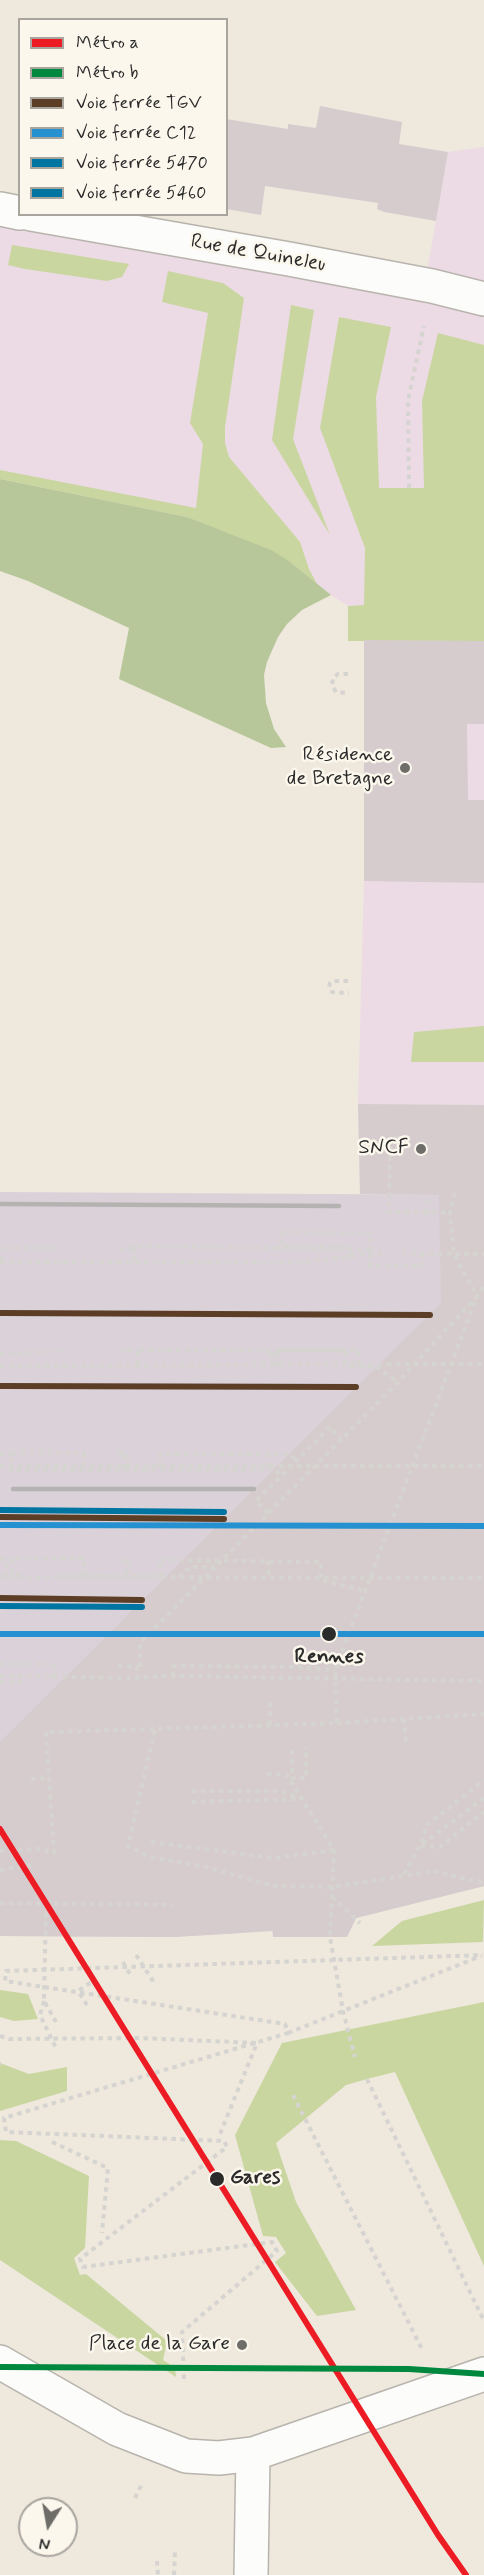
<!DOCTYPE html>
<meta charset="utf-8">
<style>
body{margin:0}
#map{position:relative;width:484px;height:2575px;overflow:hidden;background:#eee8dd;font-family:Mynerve,sans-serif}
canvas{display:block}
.legend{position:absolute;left:18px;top:18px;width:210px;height:198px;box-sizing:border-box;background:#fbf7ec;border:2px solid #a8a59f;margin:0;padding:8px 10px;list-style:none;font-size:18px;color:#2b2b2b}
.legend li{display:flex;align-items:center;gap:12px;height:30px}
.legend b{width:30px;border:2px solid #a8a59f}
.north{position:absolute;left:18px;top:2497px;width:60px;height:60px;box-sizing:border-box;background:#fbf7ec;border:2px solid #a8a59f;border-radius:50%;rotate:191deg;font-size:16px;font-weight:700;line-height:24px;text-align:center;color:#2b2b2b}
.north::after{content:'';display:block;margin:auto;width:21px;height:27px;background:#6f6d69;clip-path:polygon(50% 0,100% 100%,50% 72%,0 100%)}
</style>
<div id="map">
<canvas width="484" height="2575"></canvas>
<ul class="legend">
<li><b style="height:8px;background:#ed1c24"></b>Métro a</li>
<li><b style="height:8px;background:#00893e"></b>Métro b</li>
<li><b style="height:8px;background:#5c3e26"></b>Voie ferrée TGV</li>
<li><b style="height:8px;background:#2691d0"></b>Voie ferrée C12</li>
<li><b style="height:8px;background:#0075a1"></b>Voie ferrée 5470</li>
<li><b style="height:8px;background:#0075a1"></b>Voie ferrée 5460</li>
</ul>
<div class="north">N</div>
</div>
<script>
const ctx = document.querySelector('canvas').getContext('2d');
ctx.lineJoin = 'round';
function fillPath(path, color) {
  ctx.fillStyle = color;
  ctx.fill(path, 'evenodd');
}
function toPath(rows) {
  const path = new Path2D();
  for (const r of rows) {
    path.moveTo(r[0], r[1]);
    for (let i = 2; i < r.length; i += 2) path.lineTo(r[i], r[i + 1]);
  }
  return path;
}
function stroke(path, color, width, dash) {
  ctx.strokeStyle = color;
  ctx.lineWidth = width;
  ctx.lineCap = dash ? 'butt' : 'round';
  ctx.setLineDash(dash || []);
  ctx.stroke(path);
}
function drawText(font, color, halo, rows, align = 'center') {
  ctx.font = font + ' Mynerve,sans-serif';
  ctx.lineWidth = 5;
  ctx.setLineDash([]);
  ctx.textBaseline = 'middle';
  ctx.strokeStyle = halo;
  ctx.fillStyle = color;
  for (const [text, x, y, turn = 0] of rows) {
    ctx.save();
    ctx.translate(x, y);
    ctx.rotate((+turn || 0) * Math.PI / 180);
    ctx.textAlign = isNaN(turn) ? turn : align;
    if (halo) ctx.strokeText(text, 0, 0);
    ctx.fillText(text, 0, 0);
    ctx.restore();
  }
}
fillPath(toPath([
 [484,147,484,1195,360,1194,358,1104,364,881,364,640,348,606,331,595,289,561,187,517,0,479,0,220,423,294,448,152]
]), '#ecdbe5');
fillPath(toPath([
 [0,1192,484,1195,484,1886,356,1918,347,1937,273,1937,272,1927,241,1933,174,1937,0,1936]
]), '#dbd1d9');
fillPath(toPath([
 [12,245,129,264,122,277,107,281,25,269,8,265],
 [168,271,223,283,244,298,225,427,225,443,229,457,300,542,309,569,317,584,289,561,187,517,0,479,0,470,196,508,203,444,190,423,208,313,162,302],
 [291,305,314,310,293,439,330,535,272,440],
 [339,317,391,327,376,397,379,488,424,488,422,401,438,333,484,345,484,641,348,641,348,606,364,605,365,548,320,428],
 [484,1026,484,1062,411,1062,414,1032],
 [484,1900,483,1942,372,1946,402,1921],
 [0,1990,28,1994,38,2019,14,2021,0,2017],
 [484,2002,484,2266,395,2072,367,2079,346,2085,276,2143,296,2202,356,2310,317,2316,275,2262,286,2253,276,2237,263,2236,235,2135,282,2043],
 [0,2063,29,2074,67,2067,67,2091,0,2111],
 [0,2140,16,2141,89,2176,85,2248,74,2258,80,2275,86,2274,167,2341,163,2360,175,2368,176,2377,0,2260]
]), '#cad6a0');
fillPath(toPath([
 [0,479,187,517,271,550,289,561,331,595,302,610,287,624,278,637,267,662,264,675,266,703,274,729,286,747,271,748,119,679,129,628,28,581,0,571]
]), '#b7c799');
fillPath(toPath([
 [320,106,402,122,399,144,448,152,436,221,384,212,377,209,378,203,265,186,261,215,226,209,226,119,288,129,288,124,316,128],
 [364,640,484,641,484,724,467,724,468,800,484,800,484,883,364,881],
 [358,1104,484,1105,484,1886,356,1918,347,1937,273,1937,273,1931,174,1937,0,1936,0,1742,441,1303,439,1195,360,1194]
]), '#d6ccce');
const minor = toPath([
 [0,209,20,213],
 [31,214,289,259,432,286,484,299],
 [0,2362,117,2429,186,2456,219,2458,253,2454,484,2374],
 [251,2575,253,2454]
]);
stroke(minor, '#b8b4ad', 36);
stroke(toPath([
 [409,488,408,400,424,326],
 [348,674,338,674,333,678,332,685,336,692,348,693],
 [348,981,333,981,330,983,329,988,332,992,349,993],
 [407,1138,390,1137,389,1212,450,1213],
 [455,1193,450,1213,454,1254,484,1254],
 [427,1213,427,1196],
 [119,1249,134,1247],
 [351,1257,351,1248,281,1247,281,1232,371,1233,370,1249],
 [0,1260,0,1248,60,1248],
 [134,1261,134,1247,276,1248],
 [0,1262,296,1263,382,1253],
 [484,1287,477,1296,335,1670,337,1723,155,1729,128,1846,150,1857,206,1867,274,1886,332,1887,434,1871,484,1883],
 [118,1351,137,1350],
 [272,1352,273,1365],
 [0,1354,64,1351],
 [138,1365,137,1350,279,1351],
 [0,1366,484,1364],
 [277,1367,277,1350,358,1350,358,1365],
 [376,1367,398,1382],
 [118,1452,128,1455,128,1466],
 [0,1454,13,1454],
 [267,1454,268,1466],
 [0,1466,484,1466],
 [84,1466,84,1453,11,1453,11,1470,274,1469,281,1475],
 [160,1466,160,1454,289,1454,297,1460],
 [268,1513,256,1501,330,1427,341,1439],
 [0,1559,14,1560],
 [118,1560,127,1560,127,1577],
 [268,1561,269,1577],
 [20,1575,12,1574,12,1559,84,1558,85,1577],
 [0,1577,484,1578],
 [6,1577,7,1559],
 [160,1577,160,1560,321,1562,321,1580,365,1591],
 [179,1577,190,1567,215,1567],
 [0,1664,54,1664,54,1677],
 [118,1666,137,1667,137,1678],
 [140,1667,140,1643,398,1382,477,1296,454,1254,403,1253],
 [0,1676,137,1678,173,1676,484,1681],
 [173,1676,173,1666,298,1667,335,1670],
 [0,1682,25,1682],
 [404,1719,406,1746],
 [337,1723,484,1714],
 [270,1725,270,1698],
 [292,1750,292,1778,306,1778,306,1747],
 [267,1774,287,1775,334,1850,330,1937,343,2011,355,2057],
 [31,1779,49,1778],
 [192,1791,278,1791,301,1798],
 [484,1798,420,1846,440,1847,484,1812],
 [192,1802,299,1799],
 [151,1842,274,1858,334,1850],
 [0,1851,39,1849,54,1853,46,1732,155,1729],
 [0,1870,35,1865],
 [404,1874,420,1846,427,1825,484,1780],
 [332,1897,360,1923],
 [0,1903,173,1905],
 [46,1904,44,2001,56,2022],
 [136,1955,155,1984],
 [123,1962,131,1976],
 [44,2001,40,2015,56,2048],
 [87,2005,78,1991,93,1981],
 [288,2033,481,1956],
 [0,2036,9,2039,139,2038,257,2043,220,2134],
 [0,2064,1,2064],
 [367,2079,484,2321],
 [293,2095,422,2349,424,2349],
 [52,2142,108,2168,102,2233],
 [184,2379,182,2332,277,2251,272,2242,83,2267,80,2259,227,2147,224,2141,6,2132,4,2118,288,2033,285,2024,5,1981,6,1971,483,1955],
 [135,2498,143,2482],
 [157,2561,158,2575],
 [174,2575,175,2552]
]), '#d5d4d0', 4, [4.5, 4.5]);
stroke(minor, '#fcfcfa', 33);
stroke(toPath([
 [0,1204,339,1206],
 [13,1489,254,1489]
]), '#b4b3b2', 4.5);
stroke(toPath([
 [276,1248,370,1249,370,1266,421,1266,422,1253],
 [283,1351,345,1351,345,1366,376,1367],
 [118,1452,124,1452,124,1470],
 [118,1560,128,1561,128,1576],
 [60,1576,167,1576]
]), '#d5d4d0', 4, [4.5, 4.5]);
stroke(toPath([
 [0,1313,430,1315],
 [0,1386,356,1387],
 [0,1517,224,1519],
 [0,1598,142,1600]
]), '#5c3e26', 6);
stroke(toPath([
 [0,1525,484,1526],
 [0,1634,484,1634]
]), '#2691d0', 6);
stroke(toPath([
 [0,1510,224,1512]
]), '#0075a1', 6);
stroke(toPath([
 [0,1606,142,1607]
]), '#0075a1', 6);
stroke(toPath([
 [0,1829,438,2535,466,2575]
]), '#ed1c24', 6);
stroke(toPath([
 [0,2367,409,2369,484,2374]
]), '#00893e', 6);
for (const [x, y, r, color] of [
 [405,768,6,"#6f6d69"],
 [421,1149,6,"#6f6d69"],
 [329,1634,8,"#2b2b2b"],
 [217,2179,8,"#2b2b2b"],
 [242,2345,6,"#6f6d69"]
]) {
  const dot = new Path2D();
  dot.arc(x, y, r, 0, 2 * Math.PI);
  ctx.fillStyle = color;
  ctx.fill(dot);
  stroke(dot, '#fbf7ec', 2);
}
drawText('21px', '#2b2b2b', '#fbf7ec', [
 ["Rue de Quineleu",258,254,10]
]);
drawText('21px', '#2b2b2b', '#fbf7ec', [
 ["Résidence",393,756],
 ["de Bretagne",393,780],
 ["SNCF",409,1149],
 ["Place de la Gare",230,2345]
], 'right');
drawText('bold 21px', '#2b2b2b', '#fbf7ec', [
 ["Rennes",329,1658],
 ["Gares",230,2179,"left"]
]);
</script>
